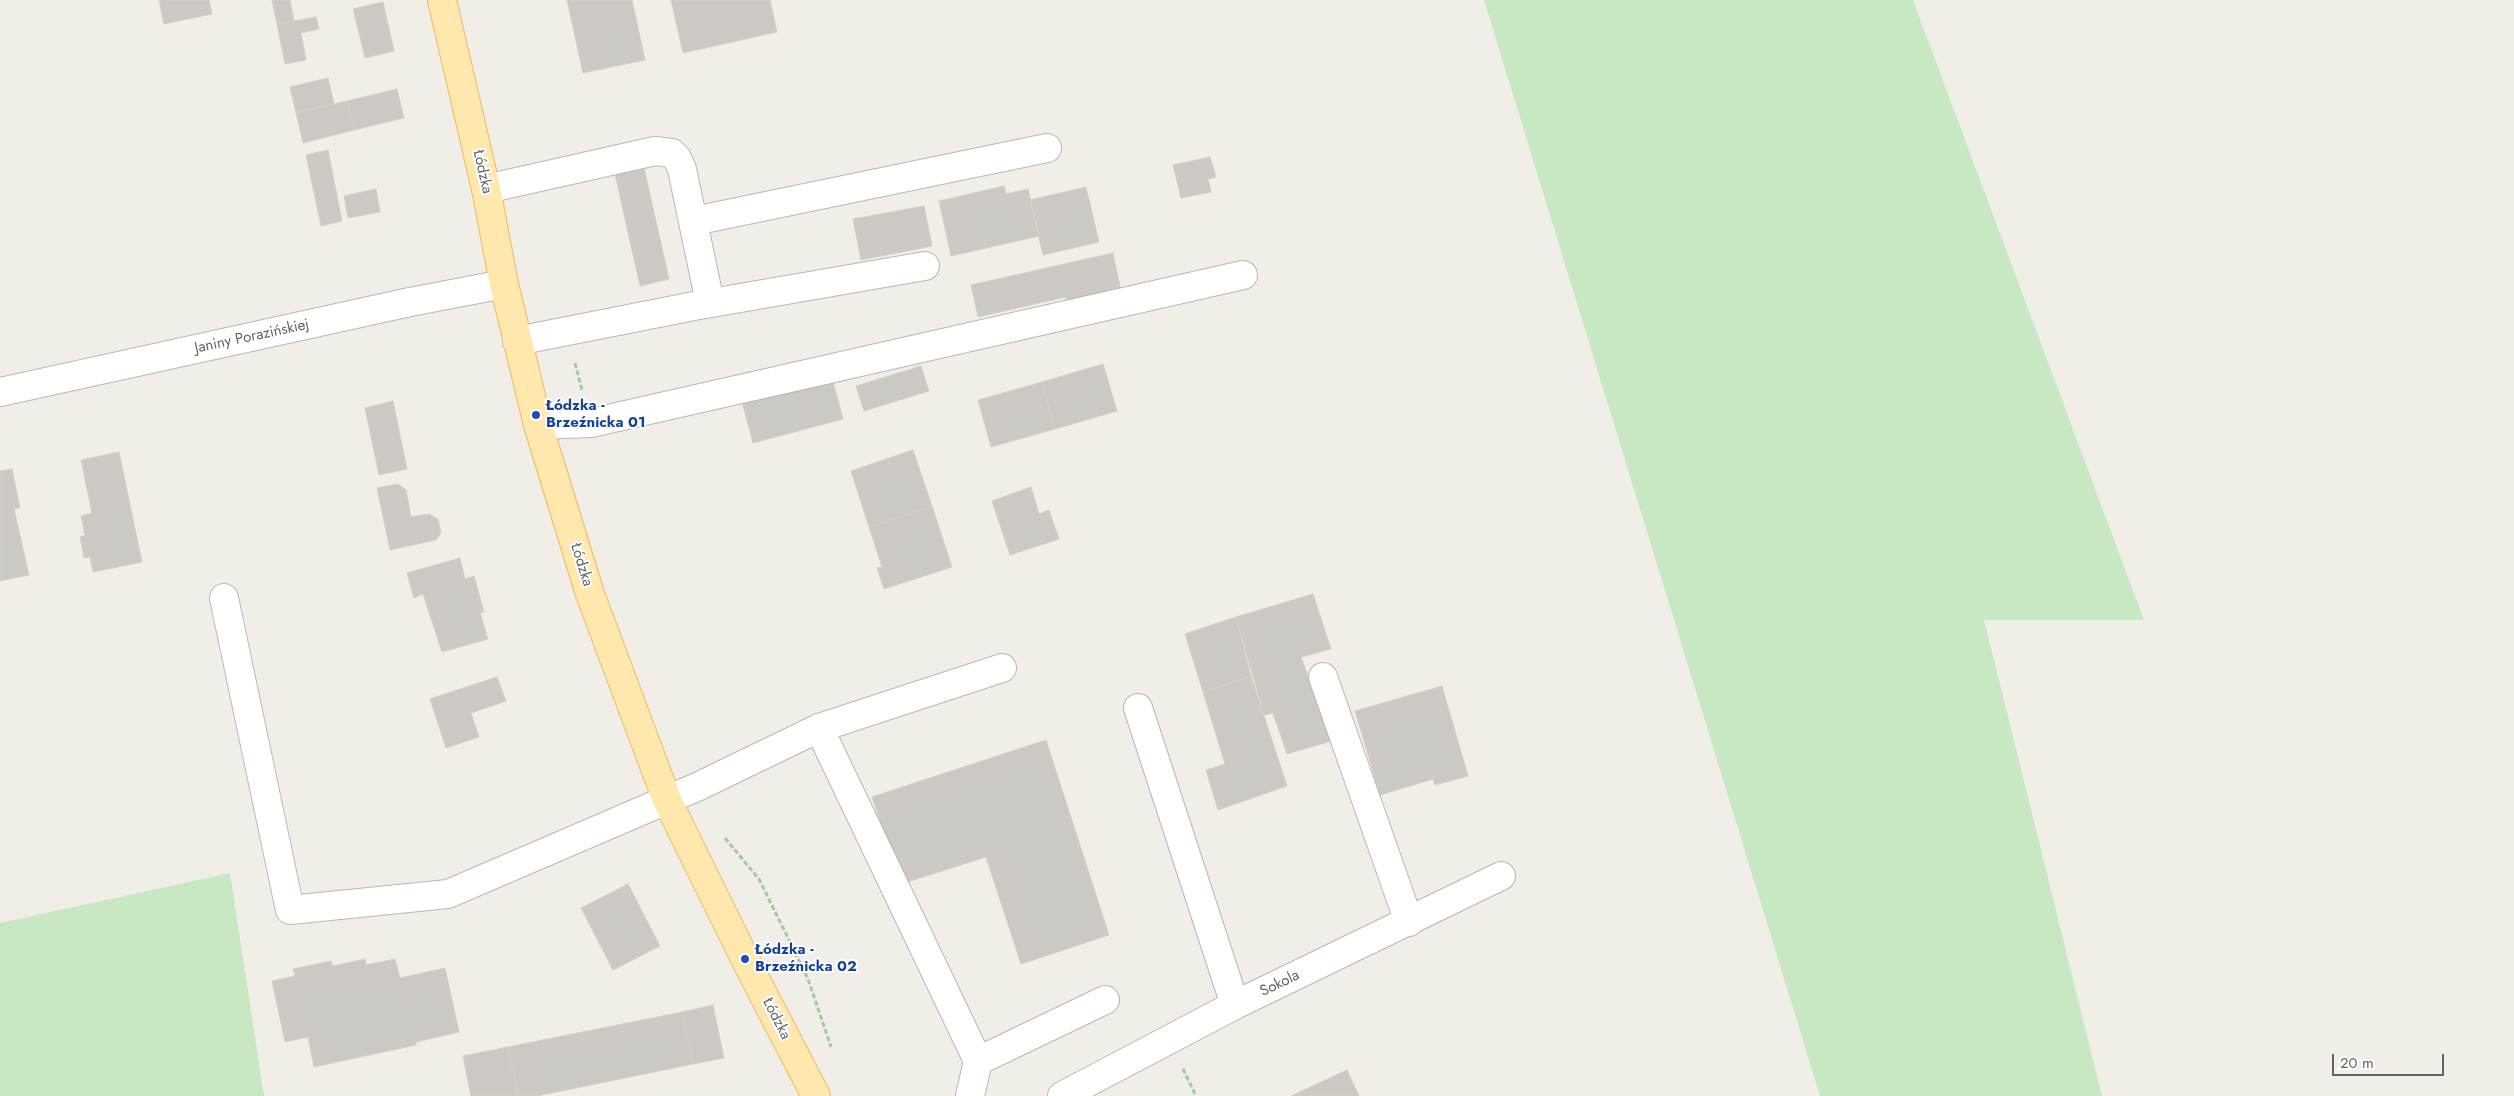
<!DOCTYPE html>
<meta charset="utf-8">
<style>
body{margin:0}
#map{position:relative;width:2514px;height:1096px;overflow:hidden;background:#f1ede7;font-family:Jost,sans-serif}
canvas{display:block}
.scale{position:absolute;left:2332px;top:1054px;width:112px;height:22px;box-sizing:border-box;border:2px solid #5e6468;border-top:0;padding-left:6px;font-size:15px;line-height:18px;white-space:nowrap;color:#5e6468;-webkit-text-stroke:4px #fff;paint-order:stroke}
</style>
<div id="map">
<canvas width="2514" height="1096"></canvas>
<div class="scale">20 m</div>
</div>
<script>
const ctx = document.querySelector('canvas').getContext('2d');
ctx.lineJoin = 'round';
function fillPath(path, color) {
  ctx.fillStyle = color;
  ctx.fill(path, 'evenodd');
}
function toPath(rows) {
  const path = new Path2D();
  for (const r of rows) {
    path.moveTo(r[0], r[1]);
    for (let i = 2; i < r.length; i += 2) path.lineTo(r[i], r[i + 1]);
  }
  return path;
}
function stroke(path, color, width, dash) {
  ctx.strokeStyle = color;
  ctx.lineWidth = width;
  ctx.lineCap = dash ? 'butt' : 'round';
  ctx.setLineDash(dash || []);
  ctx.stroke(path);
}
function drawText(font, color, halo, rows, align = 'center') {
  ctx.font = font + ' Jost,sans-serif';
  ctx.lineWidth = 4;
  ctx.setLineDash([]);
  ctx.textBaseline = 'middle';
  ctx.strokeStyle = halo;
  ctx.fillStyle = color;
  for (const [text, x, y, turn = 0] of rows) {
    ctx.save();
    ctx.translate(x, y);
    ctx.rotate((+turn || 0) * Math.PI / 180);
    ctx.textAlign = isNaN(turn) ? turn : align;
    if (halo) ctx.strokeText(text, 0, 0);
    ctx.fillText(text, 0, 0);
    ctx.restore();
  }
}
fillPath(toPath([
 [1484,0,1913,0,2144,620,1984,620,2102,1096,1820,1096],
 [230,873,264,1096,0,1096,0,923]
]), '#c8e8c4');
const building = toPath([
 [159,0,209,0,212,14,164,24,159,0],
 [272,0,290,0,294,21,277,24,272,0],
 [567,0,632,0,645,60,583,73,567,0],
 [671,0,770,0,777,32,683,53,671,0],
 [383,2,394,51,365,58,353,9,383,2],
 [316,17,319,29,301,33,306,60,285,64,277,24,316,17],
 [328,78,334,104,296,113,290,87,328,78],
 [397,89,404,118,354,130,347,101,397,89],
 [347,101,354,130,303,143,296,113,347,101],
 [328,150,342,221,321,226,306,155,328,150],
 [1210,157,1216,177,1208,179,1211,192,1181,198,1173,165,1210,157],
 [644,168,669,279,640,286,615,174,644,168],
 [1004,186,1006,194,1028,189,1039,236,951,256,939,201,1004,186],
 [1086,187,1099,242,1043,255,1030,200,1086,187],
 [376,189,380,212,348,218,344,196,376,189],
 [924,206,932,246,861,260,853,219,924,206],
 [1113,253,1121,291,1067,303,1066,297,978,317,971,285,1113,253],
 [1103,364,1117,411,1055,429,1042,382,1103,364],
 [921,366,929,391,864,411,856,386,921,366],
 [832,378,843,419,753,443,742,402,832,378],
 [1042,382,1055,429,991,447,978,400,1042,382],
 [393,401,407,469,379,475,365,408,393,401],
 [913,450,932,506,869,527,851,471,913,450],
 [119,452,142,562,93,572,90,557,84,558,80,537,85,535,81,516,92,513,81,460,119,452],
 [12,469,20,508,14,509,29,575,0,581,0,471,12,469],
 [398,484,406,490,411,517,429,514,438,519,441,533,436,540,390,550,377,488,398,484],
 [1031,487,1039,514,1049,510,1059,539,1010,555,992,501,1031,487],
 [932,506,952,567,884,589,877,568,882,567,869,527,932,506],
 [460,558,465,579,474,576,484,612,480,613,488,639,442,652,423,594,414,598,407,573,460,558],
 [1313,594,1331,649,1301,657,1331,741,1287,754,1273,713,1264,715,1236,617,1313,594],
 [1236,617,1251,676,1203,692,1185,634,1236,617],
 [1251,676,1287,786,1218,810,1206,770,1225,764,1203,692,1251,676],
 [497,677,506,701,471,713,479,737,446,748,430,699,497,677],
 [1442,686,1468,776,1435,785,1433,779,1380,795,1355,711,1442,686],
 [1046,740,1109,935,1021,964,986,857,901,884,872,797,1046,740],
 [628,884,660,946,613,970,581,908,628,884],
 [365,959,366,965,395,959,400,978,445,968,459,1032,416,1042,416,1045,314,1067,308,1037,285,1042,272,981,295,976,293,969,331,961,333,966,365,959],
 [713,1005,724,1058,693,1064,682,1012,713,1005],
 [682,1012,693,1064,537,1096,518,1096,508,1047,682,1012],
 [508,1047,518,1096,471,1096,463,1056,508,1047],
 [1347,1070,1359,1096,1291,1096,1347,1070]
]);
fillPath(building, '#ccc8c3');
stroke(building, '#d6cfc5', 1);
const minor = toPath([
 [486,189,655,151,672,153,677,158,682,169,710,303],
 [694,221,1047,148],
 [517,341,694,306,925,266],
 [0,392,410,302,504,284],
 [538,425,591,423,1243,275],
 [224,598,290,910,448,894,697,787,819,728,1002,668],
 [1323,677,1409,922],
 [1138,708,1235,1005],
 [819,728,978,1061,970,1096],
 [978,1061,1105,1000],
 [1062,1096,1235,1005,1501,876]
]);
const major = toPath([
 [442,0,486,189,504,284,538,425,590,594,667,800,745,959,816,1096]
]);
stroke(minor, '#b4b8bc', 30);
stroke(major, '#f3b75e', 30);
stroke(toPath([
 [575,363,582,390],
 [725,838,759,879,808,979,831,1047],
 [1183,1069,1196,1096]
]), '#9ecca6', 3, [5, 2.5]);
stroke(minor, '#fff', 28);
stroke(major, '#ffe8ae', 28);
for (const [x, y, r, color] of [
 [536,415,5,"#1a4fb4"],
 [745,959,5,"#1a4fb4"]
]) {
  const dot = new Path2D();
  dot.arc(x, y, r, 0, 2 * Math.PI);
  ctx.fillStyle = color;
  ctx.fill(dot);
  stroke(dot, '#fff', 2);
}
drawText('15px', '#5e6468', '#fff', [
 ["Łódzka",482,172,77],
 ["Janiny Porazińskiej",252,337,-12],
 ["Łódzka",581,565,73],
 ["Sokola",1280,984,-26],
 ["Łódzka",776,1019,63]
]);
drawText('bold 15px', '#164399', '#fff', [
 ["Łódzka -",546,406],
 ["Brzeźnicka 01",546,423],
 ["Łódzka -",755,950],
 ["Brzeźnicka 02",755,967]
], 'left');
</script>
